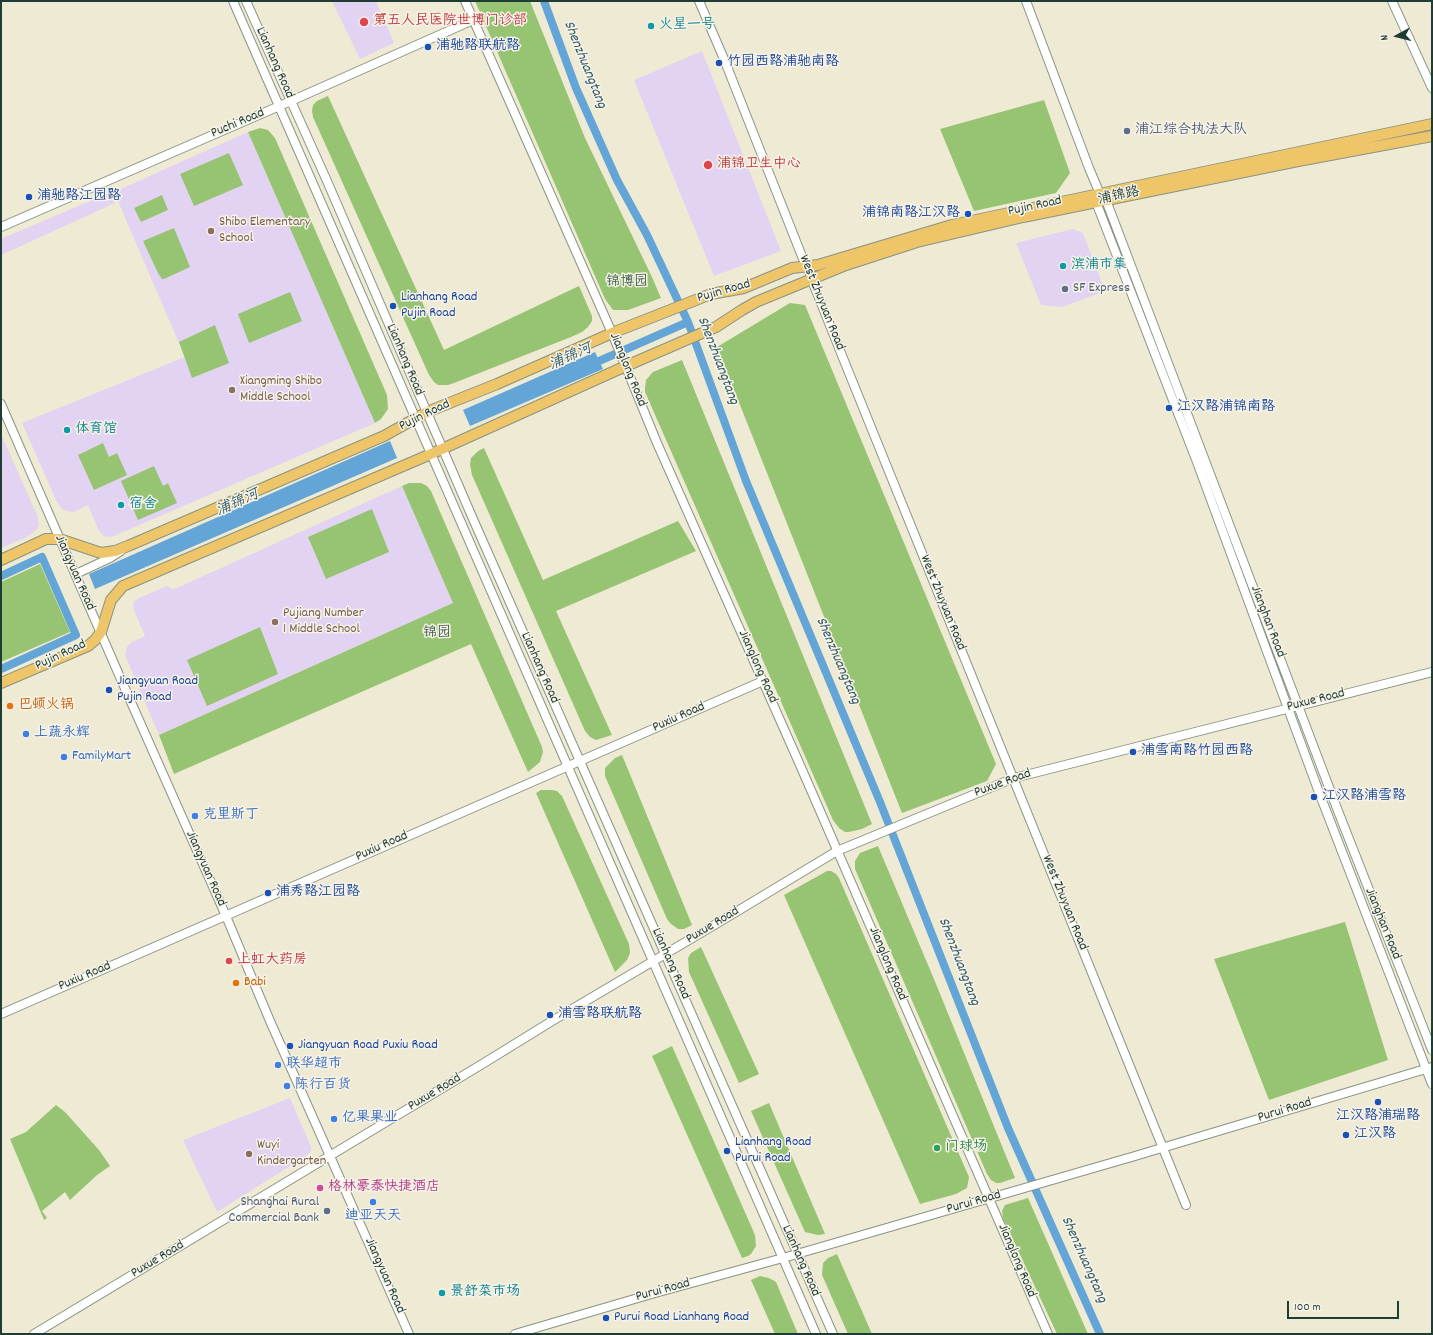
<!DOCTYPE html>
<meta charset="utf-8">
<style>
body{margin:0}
#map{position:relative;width:1433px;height:1335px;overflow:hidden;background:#efead3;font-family:Dekko,sans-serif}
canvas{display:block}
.frame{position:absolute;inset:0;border:2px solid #1f3d34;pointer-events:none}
.north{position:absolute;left:1377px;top:16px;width:40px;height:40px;-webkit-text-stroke:3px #f7f3e8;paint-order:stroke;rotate:263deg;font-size:11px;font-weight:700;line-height:16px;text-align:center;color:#1f3d34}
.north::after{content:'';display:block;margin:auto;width:14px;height:18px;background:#1f3d34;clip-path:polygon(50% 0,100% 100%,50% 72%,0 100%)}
.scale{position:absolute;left:1287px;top:1301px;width:112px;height:18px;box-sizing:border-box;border:2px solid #1f3d34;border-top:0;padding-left:5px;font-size:12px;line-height:14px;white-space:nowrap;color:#1f3d34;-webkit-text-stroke:3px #f7f3e8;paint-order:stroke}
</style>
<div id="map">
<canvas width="1433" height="1335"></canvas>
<div class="frame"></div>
<div class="north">N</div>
<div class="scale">100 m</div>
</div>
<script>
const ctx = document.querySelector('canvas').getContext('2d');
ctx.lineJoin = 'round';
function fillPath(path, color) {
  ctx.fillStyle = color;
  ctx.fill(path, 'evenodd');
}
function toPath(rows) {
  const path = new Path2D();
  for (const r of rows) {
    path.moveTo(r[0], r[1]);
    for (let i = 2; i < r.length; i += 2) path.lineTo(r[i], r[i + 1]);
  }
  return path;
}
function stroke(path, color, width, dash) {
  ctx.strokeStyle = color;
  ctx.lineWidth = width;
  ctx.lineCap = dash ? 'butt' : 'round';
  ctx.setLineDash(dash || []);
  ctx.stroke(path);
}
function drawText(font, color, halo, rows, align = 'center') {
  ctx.font = font + ' Dekko,"LXGW WenKai TC",sans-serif';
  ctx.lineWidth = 3;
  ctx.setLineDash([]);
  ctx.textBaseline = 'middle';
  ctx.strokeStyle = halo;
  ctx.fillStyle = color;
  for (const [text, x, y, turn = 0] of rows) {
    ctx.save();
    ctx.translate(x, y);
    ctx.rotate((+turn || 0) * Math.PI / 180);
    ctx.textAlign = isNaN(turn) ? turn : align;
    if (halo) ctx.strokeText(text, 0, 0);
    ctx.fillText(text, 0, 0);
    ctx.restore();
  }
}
fillPath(toPath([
 [332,1,376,1,394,43,360,59],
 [702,51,781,251,714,276,634,80],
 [248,132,375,423,114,536,109,537,104,536,99,531,88,505,74,512,63,510,57,502,22,423,185,357,114,192],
 [111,192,115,203,1,255,1,239],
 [1073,229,1083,233,1105,291,1062,307,1041,305,1016,243],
 [1,434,37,515,39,526,35,531,27,537,1,548],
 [402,486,453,603,159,735,125,655,127,647,132,642,145,636,133,608,134,602,139,598,167,586,172,589,177,588],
 [290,1098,311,1147,311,1151,306,1156,217,1212,183,1140]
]), '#e3d3f2');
fillPath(toPath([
 [475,1,530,1,585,138,652,277,661,298,628,310,613,310,605,299],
 [328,96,444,350,579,286,592,316,592,321,588,327,582,332,571,337,454,383,448,385,438,385,434,382,429,375,313,117,312,111,313,105,317,101],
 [1044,100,1070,173,1056,193,974,211,940,129],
 [260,128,268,130,275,138,387,395,388,409,381,419,375,423,248,132],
 [229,153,243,185,194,206,180,174],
 [162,195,168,210,141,222,134,208],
 [174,228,190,267,164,279,162,279,158,273,143,241],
 [290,292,302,321,249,343,238,314],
 [790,303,805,305,996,764,987,781,902,813,717,347],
 [215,325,229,363,192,378,179,342],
 [682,360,872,824,862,829,849,832,845,832,839,828,833,820,645,392,645,388,646,380,653,372],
 [103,443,109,457,117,453,127,475,94,490,78,455],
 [484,448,543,580,678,521,696,551,556,611,612,735,596,740,590,737,585,731,472,475,470,464,471,458,478,451],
 [154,466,163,486,168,483,177,503,138,520,121,481],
 [409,483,421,483,427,486,431,491,542,747,543,752,540,762,528,772,471,644,174,774,159,735,453,603,402,486],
 [372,509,389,552,326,579,308,537],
 [40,564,70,632,1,662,1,582],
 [260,627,278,674,207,706,187,660],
 [622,755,692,925,684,929,678,929,670,923,667,919,605,776,605,768,615,758],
 [541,790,552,790,557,791,562,796,629,944,630,953,627,960,615,972,536,793],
 [878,846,936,984,1015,1178,1000,1183,996,1183,991,1180,987,1174,855,869,855,861,860,853],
 [827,871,831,871,836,874,839,878,969,1177,967,1188,956,1194,920,1204,784,895],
 [1345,922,1388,1060,1269,1100,1214,959],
 [701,947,759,1074,739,1083,689,972,688,958,691,953],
 [672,1046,755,1235,756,1246,751,1254,748,1256,742,1258,652,1056],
 [769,1103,825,1234,818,1235,805,1232,751,1111],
 [56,1105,65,1112,99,1150,110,1166,97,1175,70,1200,65,1192,42,1211,47,1218,44,1220,10,1139,26,1132],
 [1028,1198,1088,1334,1057,1334,1003,1218,1002,1211,1005,1205],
 [837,1254,872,1334,848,1334,822,1275,823,1263,828,1258],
 [760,1276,769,1278,776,1282,798,1334,775,1334,751,1280]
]), '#97c472');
fillPath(toPath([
 [595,352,603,369,470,426,463,410],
 [390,441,397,458,95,589,89,574]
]), '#62a5d6');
stroke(toPath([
 [544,1,576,88,617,180,647,235,688,322,746,481,880,802,1008,1128,1100,1334],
 [590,365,688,322],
 [1,576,42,557,76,635,1,669]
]), '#62a5d6', 8);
const minor = toPath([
 [233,1,816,1334],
 [246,1,327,181,473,519,833,1334],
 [465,1,612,333,657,443,800,765,1048,1334],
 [699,1,724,59,803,259,808,266,811,278,845,363,1186,1205],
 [1026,1,1089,168,1100,194,1106,200,1338,811,1432,1050],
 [1392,1,1432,88],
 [1099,197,1096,202,1197,462,1320,795,1432,1084],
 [1,227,291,101,473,20],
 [1,404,123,684,226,916,270,1021,409,1334],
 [77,578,78,573,110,558,121,551],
 [1,1014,763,681],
 [34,1334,484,1063,552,1021,721,921,837,851,1014,778,1432,672],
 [515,1334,655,1293,783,1258,1135,1156,1432,1067]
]);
const major = toPath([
 [1,560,46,539,59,539,101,553,115,551,128,546,384,436,427,412,497,384,612,333,711,294,744,288,792,268,818,265,952,225,1432,124],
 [1,683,88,646,95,640,101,632,111,600,123,586,431,454,626,366,716,327,742,310,756,302,846,265,917,242,1023,217,1298,161,1432,136]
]);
stroke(minor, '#879484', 10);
stroke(major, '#879484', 12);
stroke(minor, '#fff', 8);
stroke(major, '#eec569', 10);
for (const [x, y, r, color] of [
 [364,22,5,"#e0444e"],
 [651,26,4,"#0f9aa8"],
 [428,47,4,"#1a4fb4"],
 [719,63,4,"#1a4fb4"],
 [1127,131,4,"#5c6f8a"],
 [708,165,5,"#e0444e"],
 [29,197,4,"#1a4fb4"],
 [968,214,4,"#1a4fb4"],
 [211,231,4,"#8d6e63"],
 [1063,266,4,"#0f9aa8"],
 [1065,289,4,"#5c6f8a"],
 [393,306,4,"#1a4fb4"],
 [232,390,4,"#8d6e63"],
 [1169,408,4,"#1a4fb4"],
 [67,430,4,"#0f9aa8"],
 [121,505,4,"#0f9aa8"],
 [275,622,4,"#8d6e63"],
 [109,690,4,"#1a4fb4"],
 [10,706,4,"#e8710a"],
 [26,734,4,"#3f7fe0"],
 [1133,752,4,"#1a4fb4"],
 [64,757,4,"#3f7fe0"],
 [1314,797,4,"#1a4fb4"],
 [195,816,4,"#3f7fe0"],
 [268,893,4,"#1a4fb4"],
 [229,961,4,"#e0444e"],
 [236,983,4,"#e8710a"],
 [550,1015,4,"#1a4fb4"],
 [290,1046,4,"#1a4fb4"],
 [278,1065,4,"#3f7fe0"],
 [287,1086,4,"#3f7fe0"],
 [1378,1102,4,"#1a4fb4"],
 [334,1119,4,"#3f7fe0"],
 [1346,1135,4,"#1a4fb4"],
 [937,1148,4,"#2e9e5b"],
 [727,1151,4,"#1a4fb4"],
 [249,1154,4,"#8d6e63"],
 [320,1188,4,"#d1479c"],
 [373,1202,4,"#3f7fe0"],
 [327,1211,4,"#5c6f8a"],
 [442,1293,4,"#0f9aa8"],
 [606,1318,4,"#1a4fb4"]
]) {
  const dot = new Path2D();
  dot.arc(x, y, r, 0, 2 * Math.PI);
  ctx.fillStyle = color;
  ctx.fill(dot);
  stroke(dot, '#f7f3e8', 1.5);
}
drawText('14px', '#be3a42', '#f7f3e8', [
 ["第五人民医院世博门诊部",373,22],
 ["浦锦卫生中心",717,165],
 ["上虹大药房",237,961]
], 'left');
drawText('14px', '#0d838f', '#f7f3e8', [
 ["火星一号",659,26],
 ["滨浦市集",1071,266],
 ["体育馆",75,430],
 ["宿舍",129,505],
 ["景舒菜市场",450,1293]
], 'left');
drawText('14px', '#164399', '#f7f3e8', [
 ["浦驰路联航路",436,47],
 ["竹园西路浦驰南路",727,63],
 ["浦驰路江园路",37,197],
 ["浦锦南路江汉路",960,214,"right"],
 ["Lianhang Road",401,298],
 ["Pujin Road",401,314],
 ["江汉路浦锦南路",1177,408],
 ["Jiangyuan Road",117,682],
 ["Pujin Road",117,698],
 ["浦雪南路竹园西路",1141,752],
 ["江汉路浦雪路",1322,797],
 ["浦秀路江园路",276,893],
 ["浦雪路联航路",558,1015],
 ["Jiangyuan Road Puxiu Road",298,1046],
 ["江汉路浦瑞路",1378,1117,"center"],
 ["江汉路",1354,1135],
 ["Lianhang Road",735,1143],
 ["Purui Road",735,1159],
 ["Purui Road Lianhang Road",614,1318]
], 'left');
drawText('14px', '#1f3d34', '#f7f3e8', [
 ["Lianhang Road",274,63,66],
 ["Puchi Road",238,124,-23],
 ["浦锦路",1119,197,-12],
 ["Pujin Road",1035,207,-12],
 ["Pujin Road",724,292,-16],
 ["West Zhuyuan Road",821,303,68],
 ["Lianhang Road",404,360,67],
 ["Jianglong Road",627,370,68],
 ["Pujin Road",425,416,-26],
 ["Jiangyuan Road",74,573,66],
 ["West Zhuyuan Road",942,603,68],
 ["Jianghan Road",1267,622,69],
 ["Pujin Road",61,656,-25],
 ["Jianglong Road",757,667,66],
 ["Lianhang Road",539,668,66],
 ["Puxue Road",1316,701,-14],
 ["Puxiu Road",679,718,-24],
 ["Puxue Road",1003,784,-20],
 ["Puxiu Road",382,847,-24],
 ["Jiangyuan Road",205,869,66],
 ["West Zhuyuan Road",1064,903,68],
 ["Jianghan Road",1382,924,68],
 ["Puxue Road",713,926,-31],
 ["Lianhang Road",670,964,66],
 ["Jianglong Road",887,964,67],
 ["Puxiu Road",85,977,-23],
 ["Puxue Road",435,1093,-31],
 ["Purui Road",1285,1111,-17],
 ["Purui Road",974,1203,-16],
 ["Puxue Road",158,1260,-31],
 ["Lianhang Road",800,1261,66],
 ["Jianglong Road",1016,1261,67],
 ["Jiangyuan Road",384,1276,66],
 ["Purui Road",663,1291,-15]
]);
drawText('14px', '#4e5e75', '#f7f3e8', [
 ["浦江综合执法大队",1135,131],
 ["SF Express",1073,289],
 ["Shanghai Rural",319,1203,"right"],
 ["Commercial Bank",319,1219,"right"]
], 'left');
drawText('14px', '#785e54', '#f7f3e8', [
 ["Shibo Elementary",219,223],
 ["School",219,239],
 ["Xiangming Shibo",240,382],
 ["Middle School",240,398],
 ["Pujiang Number",283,614],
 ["1 Middle School",283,630],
 ["Wuyi",257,1146],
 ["Kindergarten",257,1162]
], 'left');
drawText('14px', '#375840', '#f7f3e8', [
 ["锦博园",627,283],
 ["锦园",437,634]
]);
drawText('14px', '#c56008', '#f7f3e8', [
 ["巴顿火锅",18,706],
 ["Babi",244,983]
], 'left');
drawText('14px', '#366cbe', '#f7f3e8', [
 ["上蔬永辉",34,734],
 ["FamilyMart",72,757],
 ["克里斯丁",203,816],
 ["联华超市",286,1065],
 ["陈行百货",295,1086],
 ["亿果果业",342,1119],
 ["迪亚天天",373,1217,"center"]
], 'left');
drawText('14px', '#27864d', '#f7f3e8', [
 ["门球场",945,1148]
], 'left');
drawText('14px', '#b23c85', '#f7f3e8', [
 ["格林豪泰快捷酒店",328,1188]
], 'left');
drawText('italic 15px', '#335c65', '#f7f3e8', [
 ["Shenzhuangtang",584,65,68],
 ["浦锦河",571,358,-24],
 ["Shenzhuangtang",717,361,69],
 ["浦锦河",238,504,-24],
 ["Shenzhuangtang",837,661,67],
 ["Shenzhuangtang",958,962,69],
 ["Shenzhuangtang",1083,1260,66]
]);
</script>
